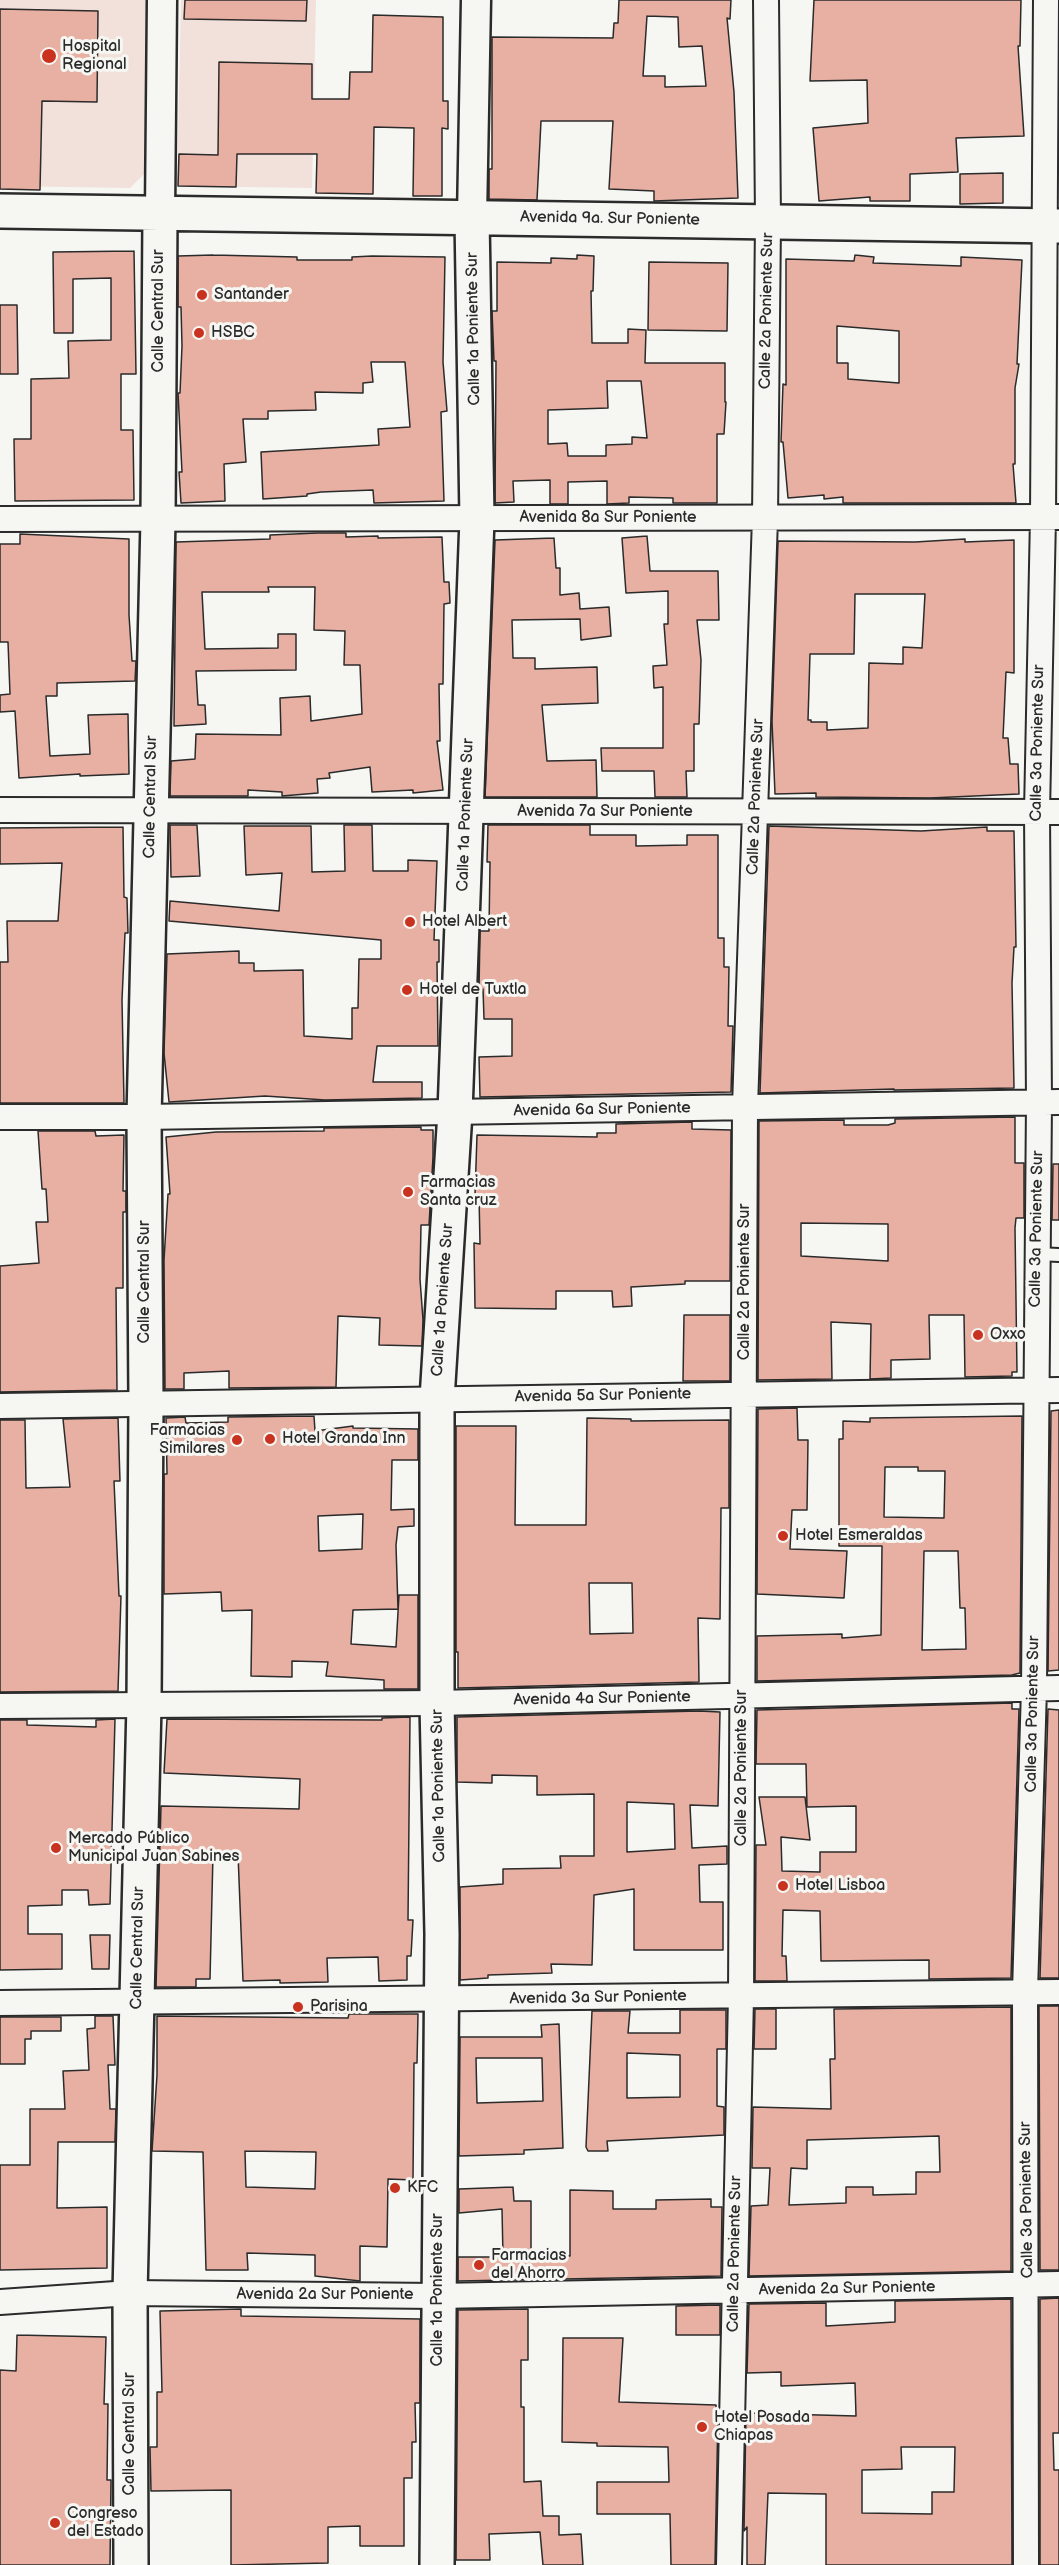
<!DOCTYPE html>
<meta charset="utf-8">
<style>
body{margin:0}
canvas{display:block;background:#f6f6f2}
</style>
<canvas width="1059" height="2565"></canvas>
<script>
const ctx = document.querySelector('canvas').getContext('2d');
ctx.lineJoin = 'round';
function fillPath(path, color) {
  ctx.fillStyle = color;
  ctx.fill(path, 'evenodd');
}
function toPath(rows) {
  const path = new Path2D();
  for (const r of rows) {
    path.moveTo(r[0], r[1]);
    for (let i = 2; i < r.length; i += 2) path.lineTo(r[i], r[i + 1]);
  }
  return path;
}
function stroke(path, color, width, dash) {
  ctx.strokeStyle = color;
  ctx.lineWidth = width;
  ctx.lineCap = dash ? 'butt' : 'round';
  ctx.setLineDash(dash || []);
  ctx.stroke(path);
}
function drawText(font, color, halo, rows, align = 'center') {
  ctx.font = font + ' "Balsamiq Sans",sans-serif';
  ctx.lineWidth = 6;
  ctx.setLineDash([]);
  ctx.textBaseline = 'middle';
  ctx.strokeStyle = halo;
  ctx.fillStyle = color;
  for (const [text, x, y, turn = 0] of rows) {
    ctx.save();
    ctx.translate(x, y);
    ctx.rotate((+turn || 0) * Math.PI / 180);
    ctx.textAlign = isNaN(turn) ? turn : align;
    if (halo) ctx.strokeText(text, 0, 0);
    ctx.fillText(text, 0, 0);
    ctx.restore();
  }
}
fillPath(toPath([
 [0,0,147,0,144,174,130,188,0,186],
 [181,0,316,0,312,188,177,186]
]), '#f2e1da');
const building = toPath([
 [185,0,307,0,306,21,184,19,185,0],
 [619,0,731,0,730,19,727,18,734,92,738,198,654,201,654,191,609,189,613,121,541,121,537,200,489,199,489,169,492,169,492,37,613,38,614,23,618,23,619,0],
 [647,16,678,17,679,47,702,46,706,86,665,87,665,76,643,76,647,16],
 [814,0,1021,0,1020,46,1018,46,1024,136,956,138,958,172,910,174,910,201,870,201,870,197,819,201,813,128,868,123,867,80,810,81,814,0],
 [0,9,98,11,97,102,42,101,40,190,0,189,0,9],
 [373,15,443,17,443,101,448,101,448,129,442,128,442,196,413,196,414,128,374,127,373,194,316,193,317,154,237,154,236,187,178,186,179,154,218,155,219,62,312,64,312,99,349,99,350,72,372,72,373,15],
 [1003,173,1003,203,960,204,960,174,1003,173],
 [134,251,136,374,121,374,121,430,133,430,134,500,15,501,14,439,31,439,31,379,69,378,68,341,111,340,111,278,73,279,73,333,54,333,53,252,134,251],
 [213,255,297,257,297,260,352,260,352,257,372,256,445,257,443,362,447,411,441,412,444,501,374,503,373,490,321,492,307,494,307,496,263,499,261,452,379,445,378,429,410,427,405,362,371,362,373,382,363,383,363,393,315,392,316,410,268,411,268,419,243,419,246,462,224,464,225,501,181,503,179,472,182,472,178,393,180,393,182,346,181,307,178,307,178,256,213,255],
 [577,255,594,256,593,291,591,291,592,343,628,343,628,329,646,330,645,363,725,363,725,402,726,402,724,434,717,434,717,503,673,503,673,498,629,497,629,503,607,504,607,481,568,482,568,504,550,504,550,480,513,481,514,502,495,503,496,361,494,361,492,311,497,311,497,262,551,263,551,258,577,259,577,255],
 [607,381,641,381,647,438,632,437,632,444,606,445,606,456,568,456,567,443,548,444,548,410,608,408,607,381],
 [855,255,874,257,873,263,961,266,961,257,1022,260,1017,364,1019,364,1015,388,1015,464,1013,464,1016,503,843,503,843,497,824,499,824,495,788,498,783,442,781,442,783,384,786,385,786,259,854,261,855,255],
 [837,326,899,331,899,383,848,379,848,363,837,363,837,326],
 [649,262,728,263,727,331,648,330,649,262],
 [0,305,17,305,18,374,0,374,0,305],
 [318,533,346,533,346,537,378,536,378,538,442,537,444,582,449,582,450,603,444,604,443,684,439,684,440,741,437,741,443,790,413,793,413,790,372,792,370,767,329,773,330,778,317,779,318,793,282,796,282,792,248,790,248,796,170,796,171,761,195,759,196,734,281,735,280,698,310,696,311,721,362,714,360,665,344,665,345,631,314,630,315,587,268,587,269,592,202,592,205,649,278,648,278,634,296,634,296,670,196,671,198,705,205,705,206,724,174,726,176,542,270,539,270,535,318,533],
 [20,534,129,539,129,615,132,661,136,661,135,681,57,683,57,696,46,696,50,756,90,754,88,715,128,714,129,774,80,776,80,774,19,778,15,711,0,712,0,695,10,694,8,642,0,642,0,544,20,544,20,534],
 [647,536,650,571,718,571,719,620,697,620,701,660,699,724,694,724,694,771,686,771,687,797,655,797,654,771,602,771,601,748,663,748,663,687,654,688,653,666,667,665,664,624,668,624,668,591,626,593,622,538,647,536],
 [554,538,556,568,560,568,560,595,579,593,580,609,609,607,611,636,581,640,580,619,512,620,513,658,535,658,535,669,597,667,598,703,542,705,547,761,596,760,597,797,485,797,495,540,554,538],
 [965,539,965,542,1014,540,1014,673,1006,672,1003,738,1008,738,1010,764,1018,764,1019,794,930,798,816,797,816,793,775,794,772,721,778,541,915,542,965,539],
 [855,594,925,594,922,648,903,647,903,664,869,663,868,728,827,730,827,722,811,722,811,720,808,720,810,654,854,654,855,594],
 [170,825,197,825,200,876,171,877,170,825],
 [344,825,372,825,373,871,408,871,408,860,437,861,434,940,439,940,439,962,437,962,438,1046,377,1046,373,1082,422,1082,422,1098,325,1100,265,1096,169,1102,164,1053,167,954,239,951,239,963,254,963,254,971,303,970,304,1036,352,1039,352,1008,358,1008,359,959,381,959,381,940,169,921,170,901,279,911,282,873,246,875,244,826,311,826,312,872,345,871,344,825],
 [488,825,590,825,590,835,636,835,636,846,687,845,687,835,718,835,718,938,724,938,724,967,729,967,728,1026,733,1026,731,1092,480,1097,479,1057,512,1056,512,1019,484,1019,483,989,479,990,480,931,489,931,490,862,487,862,488,825],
 [769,826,921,831,987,827,987,831,1014,831,1016,947,1014,947,1012,983,1014,1088,894,1090,894,1089,760,1093,769,826],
 [123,827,124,897,127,898,128,933,125,933,122,1000,124,1103,0,1103,0,962,8,962,7,921,58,921,62,863,0,864,0,828,123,827],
 [1015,1117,1015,1163,1024,1163,1024,1218,1016,1218,1015,1228,1017,1372,1012,1372,1012,1376,965,1377,964,1315,929,1315,930,1359,891,1360,891,1378,870,1379,871,1324,831,1322,832,1379,758,1380,759,1121,844,1120,844,1125,888,1125,895,1123,895,1119,1015,1117],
 [801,1223,888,1224,888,1261,801,1256,801,1223],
 [692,1122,692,1129,731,1130,730,1281,685,1281,685,1284,631,1287,632,1306,613,1307,612,1291,556,1291,556,1309,475,1308,474,1243,480,1244,479,1195,475,1195,477,1135,597,1137,597,1133,616,1133,616,1124,692,1122],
 [421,1127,421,1130,433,1130,433,1157,429,1225,421,1225,420,1279,423,1320,422,1346,379,1345,380,1318,338,1316,336,1387,229,1388,229,1371,184,1373,184,1389,165,1389,164,1260,168,1194,170,1194,166,1137,216,1132,324,1131,324,1128,421,1127],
 [38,1131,95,1131,96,1136,124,1135,123,1191,126,1191,126,1212,123,1212,123,1288,116,1288,117,1390,0,1392,0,1266,39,1263,36,1222,48,1222,46,1189,42,1189,38,1131],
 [1053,1164,1059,1164,1059,1220,1052,1220,1053,1164],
 [684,1315,730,1315,730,1381,683,1381,684,1315],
 [797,1408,798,1440,808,1440,807,1510,792,1510,790,1549,847,1551,844,1598,757,1594,758,1409,797,1408],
 [1059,1410,1059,1670,1048,1671,1051,1411,1059,1410],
 [314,1416,315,1431,353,1426,353,1428,418,1429,418,1460,392,1460,391,1510,414,1509,414,1526,398,1527,396,1545,398,1609,353,1610,351,1644,396,1647,399,1595,418,1595,418,1689,384,1689,384,1680,326,1676,328,1662,292,1661,292,1677,251,1676,252,1610,222,1611,221,1592,164,1594,164,1474,167,1474,166,1418,185,1417,186,1423,228,1422,228,1417,314,1416],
 [363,1514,362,1549,319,1551,318,1516,363,1514],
 [1022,1416,1020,1673,1012,1675,757,1681,757,1636,842,1634,842,1638,881,1635,882,1546,839,1546,839,1439,843,1439,843,1421,870,1422,870,1418,1022,1416],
 [885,1467,918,1467,918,1471,945,1471,944,1518,884,1517,885,1467],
 [924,1551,958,1551,960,1608,965,1608,966,1649,922,1650,924,1551],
 [118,1418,120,1481,114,1481,119,1596,121,1596,118,1691,0,1692,0,1420,25,1420,26,1488,70,1487,63,1419,118,1418],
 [587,1418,631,1419,631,1421,729,1420,729,1508,721,1508,720,1619,698,1618,699,1682,458,1688,458,1652,456,1652,456,1426,516,1426,515,1525,586,1525,587,1418],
 [589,1583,632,1583,633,1633,590,1634,589,1583],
 [1012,1703,1012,1709,1019,1709,1011,1978,929,1979,929,1960,821,1961,820,1911,783,1910,782,1956,786,1956,787,1981,755,1981,756,1845,766,1845,759,1797,805,1797,810,1840,781,1837,782,1871,820,1872,820,1852,856,1852,856,1806,807,1807,806,1764,756,1764,757,1710,1012,1703],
 [1048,1709,1059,1710,1059,1978,1040,1978,1048,1709],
 [699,1711,720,1712,718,1806,690,1805,692,1848,727,1846,727,1864,699,1865,700,1902,723,1902,723,1950,634,1950,634,1889,594,1895,592,1965,551,1964,552,1973,488,1975,488,1978,460,1980,460,1887,503,1884,503,1869,561,1868,560,1856,594,1856,594,1794,537,1795,537,1776,492,1775,492,1783,457,1782,457,1717,699,1711],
 [627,1802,674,1804,675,1849,627,1852,627,1802],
 [410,1717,408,1920,413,1920,411,1956,407,1956,407,1980,379,1981,378,1957,327,1958,328,1982,280,1983,280,1980,243,1981,238,1854,213,1854,210,1979,196,1979,196,1987,156,1987,161,1806,299,1809,300,1779,164,1773,167,1719,382,1720,382,1718,410,1717],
 [115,1719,110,1904,89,1905,88,1890,62,1890,62,1905,28,1906,28,1934,62,1934,62,1969,0,1970,0,1720,27,1720,27,1725,96,1727,96,1720,115,1719],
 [90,1935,110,1935,109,1969,92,1969,90,1935],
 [1039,2006,1059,2006,1059,2270,1040,2270,1039,2006],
 [1011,2007,1011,2271,749,2276,751,2206,768,2205,770,2168,752,2168,753,2107,831,2109,830,2059,835,2059,834,2009,1011,2007],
 [939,2136,940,2172,916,2172,916,2194,873,2195,873,2187,846,2187,846,2203,789,2205,791,2168,807,2169,807,2140,939,2136],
 [755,2009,776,2009,776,2049,754,2049,755,2009],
 [680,2010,726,2010,726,2049,717,2049,717,2106,724,2107,724,2135,607,2141,608,2151,588,2151,586,2147,592,2011,630,2011,628,2033,680,2033,680,2010],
 [627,2053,680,2055,680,2097,627,2098,627,2053],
 [349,2014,418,2014,417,2063,414,2063,413,2180,388,2179,387,2247,360,2246,360,2281,315,2276,315,2255,247,2253,248,2270,206,2270,203,2152,152,2151,157,2075,157,2016,348,2018,349,2014],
 [245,2151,316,2152,315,2189,246,2187,245,2151],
 [95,2016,113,2016,115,2065,108,2065,110,2109,116,2109,115,2142,58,2142,57,2208,107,2207,107,2268,0,2270,0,2165,30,2165,30,2109,65,2109,63,2071,89,2070,87,2029,95,2028,95,2016],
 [0,2017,61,2017,61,2031,31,2031,31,2039,25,2039,25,2064,0,2064,0,2017],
 [559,2024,563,2148,524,2150,524,2154,459,2156,460,2037,542,2037,541,2025,559,2024],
 [476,2058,542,2058,543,2101,477,2103,476,2058],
 [513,2187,514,2201,531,2201,531,2256,570,2256,570,2190,613,2191,613,2209,656,2209,656,2200,711,2199,711,2207,722,2207,721,2276,458,2281,458,2257,503,2257,502,2209,459,2213,459,2189,513,2187],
 [1059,2298,1059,2433,1053,2433,1054,2470,1059,2470,1059,2565,1040,2565,1040,2299,1059,2298],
 [1011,2299,1012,2565,826,2565,826,2494,768,2493,765,2565,747,2565,747,2527,744,2531,746,2413,856,2416,855,2383,781,2386,781,2372,747,2373,749,2304,826,2303,826,2326,895,2322,895,2301,1011,2299],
 [901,2447,955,2447,954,2492,932,2492,932,2514,862,2513,862,2470,902,2469,901,2447],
 [720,2305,720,2335,676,2335,676,2306,720,2305],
 [241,2309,241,2316,420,2319,420,2403,415,2403,416,2442,412,2442,412,2478,404,2478,404,2546,360,2546,360,2526,328,2527,328,2563,231,2565,231,2490,151,2491,150,2447,157,2447,157,2392,162,2392,160,2311,241,2309],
 [528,2309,528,2360,521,2360,521,2407,524,2407,524,2482,541,2481,543,2516,559,2516,559,2535,581,2534,583,2565,543,2565,540,2532,489,2534,490,2560,456,2560,458,2310,528,2309],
 [17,2335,106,2337,104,2404,108,2404,107,2480,111,2480,110,2565,0,2565,0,2370,16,2371,17,2335],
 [563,2338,623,2338,619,2402,716,2405,716,2413,718,2413,715,2565,671,2565,670,2514,597,2514,597,2482,669,2482,668,2447,597,2446,597,2443,562,2442,563,2338]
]);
fillPath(building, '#e8afa3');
stroke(building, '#2b2b2b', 1.5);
const service = toPath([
 [1037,1254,1059,1255]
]);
const minor = toPath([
 [0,519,1059,517],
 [0,810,1059,812],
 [0,1117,144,1117,1059,1102],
 [0,1406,1059,1390],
 [0,1706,437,1703,1059,1688],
 [0,2003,1059,1992],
 [0,2302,130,2293,438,2296,1059,2284],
 [729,2565,741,1996,745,1107,765,518,768,221,766,0],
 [1026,2565,1025,1992,1034,1688,1039,1102,1037,812,1043,517,1046,0]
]);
const tertiary = toPath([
 [160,213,162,0],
 [472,218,476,0]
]);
const secondary = toPath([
 [0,211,1059,226],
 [131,2565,130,2293,144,1704,146,1403,144,1117,158,520,160,213],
 [437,2565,442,1934,437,1703,437,1399,455,1112,477,519,472,218]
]);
stroke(service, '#2b2b2b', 16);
stroke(minor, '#2b2b2b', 28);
stroke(tertiary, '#2b2b2b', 33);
stroke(secondary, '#2b2b2b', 38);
stroke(service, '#f6f6f2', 12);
stroke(minor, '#f6f6f2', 24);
stroke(tertiary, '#f6f6f2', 28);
stroke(secondary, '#f6f6f2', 33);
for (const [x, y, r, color] of [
 [49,56,8,"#c8321e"],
 [202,295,6,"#c8321e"],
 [199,333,6,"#c8321e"],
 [410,922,6,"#c8321e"],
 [407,990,6,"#c8321e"],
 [408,1192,6,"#c8321e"],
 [978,1335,6,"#c8321e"],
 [270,1439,6,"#c8321e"],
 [237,1440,6,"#c8321e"],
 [783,1536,6,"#c8321e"],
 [56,1848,6,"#c8321e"],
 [783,1886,6,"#c8321e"],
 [298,2007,6,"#c8321e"],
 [395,2188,6,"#c8321e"],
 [479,2265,6,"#c8321e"],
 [702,2427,6,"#c8321e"],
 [55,2523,6,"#c8321e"]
]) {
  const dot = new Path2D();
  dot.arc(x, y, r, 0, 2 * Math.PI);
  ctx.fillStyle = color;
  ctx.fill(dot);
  stroke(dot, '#f6f6f2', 2);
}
drawText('16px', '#2b2b2b', '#f6f6f2', [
 ["Hospital",62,47],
 ["Regional",62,65],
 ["Santander",214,295],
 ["HSBC",211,333],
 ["Hotel Albert",422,922],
 ["Hotel de Tuxtla",419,990],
 ["Farmacias",420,1183],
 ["Santa cruz",420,1201],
 ["Oxxo",990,1335],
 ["Farmacias",225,1431,"right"],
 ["Similares",225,1449,"right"],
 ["Hotel Granda Inn",282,1439],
 ["Hotel Esmeraldas",795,1536],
 ["Mercado Público",68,1839],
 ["Municipal Juan Sabines",68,1857],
 ["Hotel Lisboa",795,1886],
 ["Parisina",310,2007],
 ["KFC",407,2188],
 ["Farmacias",491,2256],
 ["del Ahorro",491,2274],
 ["Hotel Posada",714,2418],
 ["Chiapas",714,2436],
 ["Congreso",67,2514],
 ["del Estado",67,2532]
], 'left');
drawText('16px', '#2b2b2b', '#f6f6f2', [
 ["Avenida 9a. Sur Poniente",610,219,1],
 ["Calle Central Sur",159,311,-90],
 ["Calle 2a Poniente Sur",767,311,-89],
 ["Calle 1a Poniente Sur",474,329,-91],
 ["Avenida 8a Sur Poniente",608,518],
 ["Calle 3a Poniente Sur",1038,743,-89],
 ["Calle Central Sur",151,797,-89],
 ["Calle 2a Poniente Sur",756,797,-88],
 ["Avenida 7a Sur Poniente",605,812],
 ["Calle 1a Poniente Sur",466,815,-88],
 ["Avenida 6a Sur Poniente",602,1110,-1],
 ["Calle 3a Poniente Sur",1037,1229,-89],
 ["Calle Central Sur",145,1282,-90],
 ["Calle 2a Poniente Sur",745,1282,-90],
 ["Calle 1a Poniente Sur",443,1300,-86],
 ["Avenida 5a Sur Poniente",603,1396,-1],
 ["Avenida 4a Sur Poniente",602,1699,-1],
 ["Calle 3a Poniente Sur",1033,1714,-89],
 ["Calle 2a Poniente Sur",742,1768,-90],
 ["Calle 1a Poniente Sur",439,1786,-91],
 ["Calle Central Sur",138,1948,-89],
 ["Avenida 3a Sur Poniente",598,1998,-1],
 ["Calle 3a Poniente Sur",1027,2200,-91],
 ["Calle 2a Poniente Sur",735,2254,-89],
 ["Avenida 2a Sur Poniente",847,2289,-1],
 ["Calle 1a Poniente Sur",438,2290,-90],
 ["Avenida 2a Sur Poniente",325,2295],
 ["Calle Central Sur",130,2434,-90]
]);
</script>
